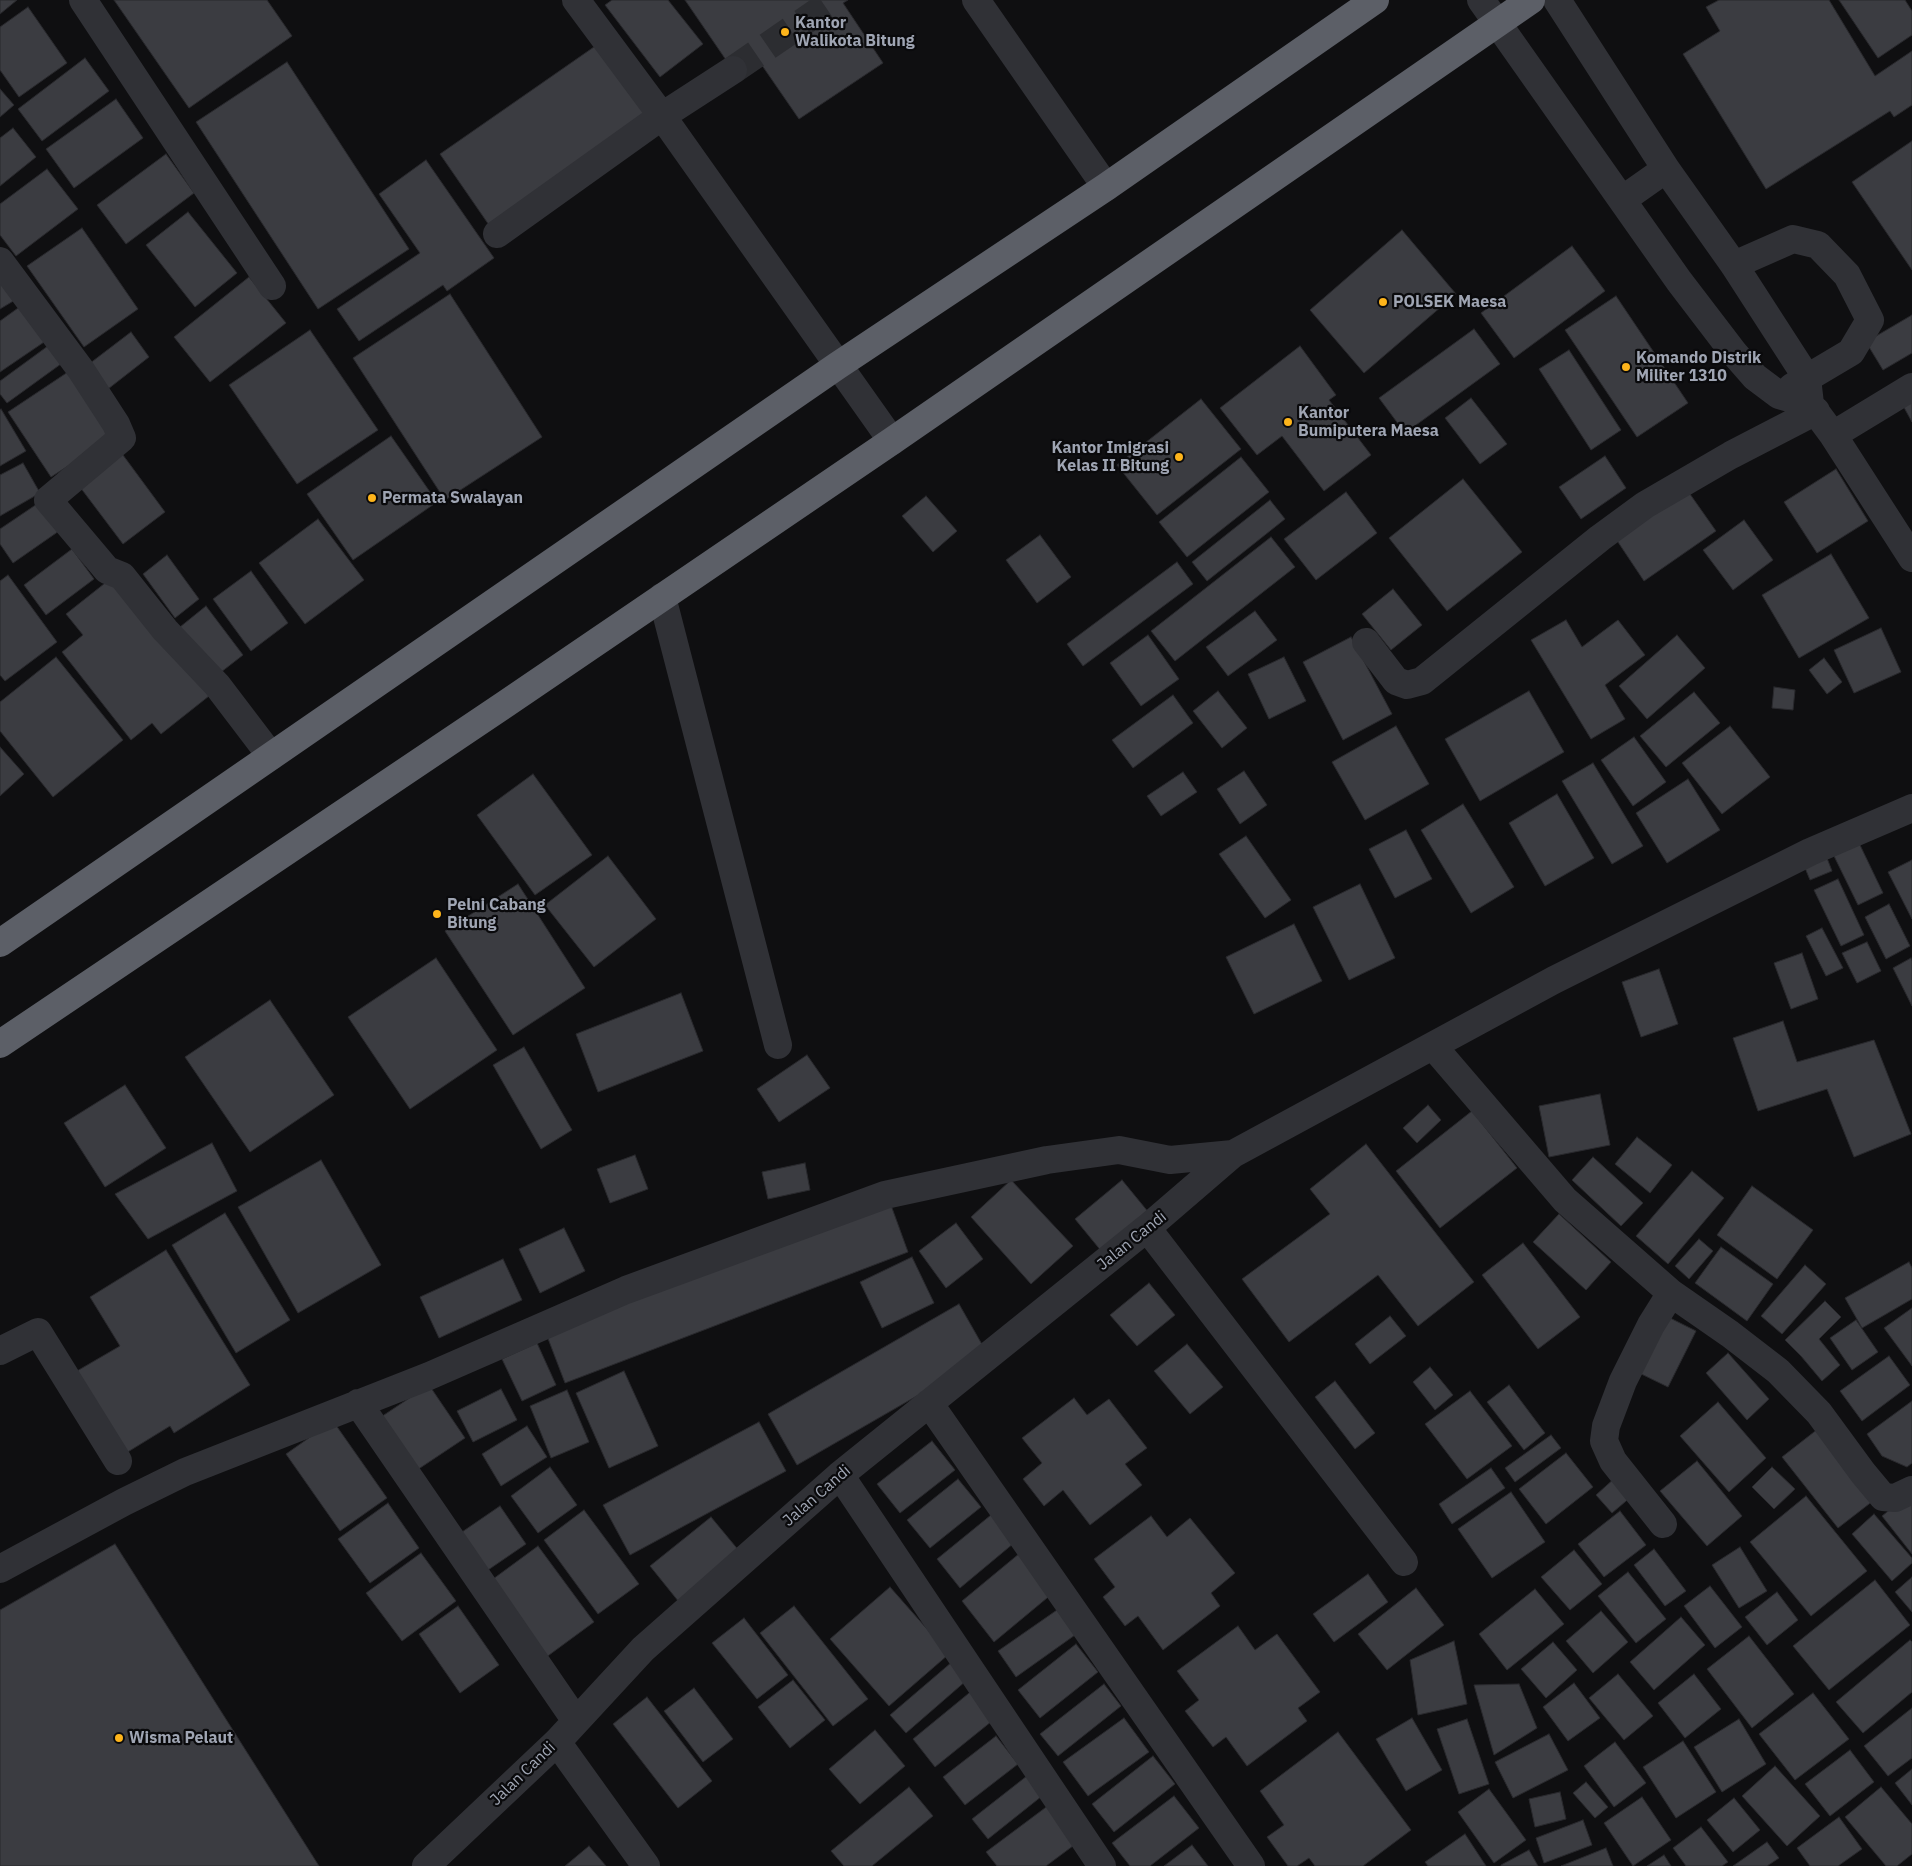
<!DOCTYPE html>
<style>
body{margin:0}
canvas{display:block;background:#0f0f11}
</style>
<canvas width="1912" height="1866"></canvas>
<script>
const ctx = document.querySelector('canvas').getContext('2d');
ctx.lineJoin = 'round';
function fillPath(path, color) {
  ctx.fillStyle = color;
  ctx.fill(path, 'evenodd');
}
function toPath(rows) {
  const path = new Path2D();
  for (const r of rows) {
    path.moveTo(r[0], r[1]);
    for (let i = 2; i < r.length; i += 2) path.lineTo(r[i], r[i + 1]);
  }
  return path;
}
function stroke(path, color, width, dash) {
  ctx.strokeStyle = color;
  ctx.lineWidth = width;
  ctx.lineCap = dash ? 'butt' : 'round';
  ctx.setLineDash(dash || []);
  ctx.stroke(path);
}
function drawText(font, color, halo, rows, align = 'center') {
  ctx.font = font + ' "IBM Plex Sans",sans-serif';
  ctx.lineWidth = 4.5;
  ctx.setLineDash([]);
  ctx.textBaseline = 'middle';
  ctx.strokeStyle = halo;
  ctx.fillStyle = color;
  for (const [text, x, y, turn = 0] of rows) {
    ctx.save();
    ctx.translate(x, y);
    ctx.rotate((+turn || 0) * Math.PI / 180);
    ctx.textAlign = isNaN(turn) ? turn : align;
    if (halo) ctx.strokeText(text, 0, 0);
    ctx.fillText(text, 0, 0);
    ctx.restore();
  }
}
const building = toPath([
 [0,0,17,0,0,14,0,0],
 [114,0,267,0,292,36,189,108,114,0],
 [612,0,668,0,703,44,660,77,605,5,612,0],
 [685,0,848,0,843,3,883,63,799,119,759,61,737,76,685,0],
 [1719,0,1829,0,1875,76,1912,51,1912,105,1894,117,1890,111,1766,189,1683,54,1720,31,1706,7,1719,0],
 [1839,0,1905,0,1912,11,1912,35,1878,58,1839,0],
 [28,7,67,63,19,97,0,70,0,27,28,7],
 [604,40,653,110,489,225,440,154,604,40],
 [85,58,109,91,42,141,18,109,85,58],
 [287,62,409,249,318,309,196,122,287,62],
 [0,89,14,105,0,117,0,89],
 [116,99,143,138,74,188,46,149,116,99],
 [13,128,36,157,0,186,0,138,13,128],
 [1912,141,1912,270,1852,182,1912,141],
 [166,154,194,193,126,244,97,205,166,154],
 [426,160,494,258,447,291,443,285,359,341,337,309,420,253,379,194,426,160],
 [47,169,78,209,16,256,0,235,0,204,47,169],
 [188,212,237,273,195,307,146,245,188,212],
 [82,228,138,309,84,347,27,266,82,228],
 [1402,230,1456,294,1364,373,1310,310,1402,230],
 [1572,246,1605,291,1514,358,1481,313,1572,246],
 [0,275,20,297,0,309,0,275],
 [249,277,286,323,210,382,174,337,249,277],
 [450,294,542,437,445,500,353,358,450,294],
 [1616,296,1688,403,1637,437,1565,330,1616,296],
 [25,303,50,338,0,372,0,321,25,303],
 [1912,315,1912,353,1883,370,1866,342,1912,315],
 [1474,329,1500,364,1405,433,1379,398,1474,329],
 [310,330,378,430,297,484,229,385,310,330],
 [131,332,149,357,108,389,89,364,131,332],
 [52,343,65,361,7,403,0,394,0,381,52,343],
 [1300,346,1336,395,1329,400,1371,455,1324,491,1282,436,1257,455,1220,408,1300,346],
 [1569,350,1621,430,1591,450,1539,369,1569,350],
 [74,368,110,439,51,477,8,412,74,368],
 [1912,395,1912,422,1901,402,1912,395],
 [1471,398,1507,444,1480,464,1445,418,1471,398],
 [1201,399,1241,449,1157,515,1117,465,1201,399],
 [1,409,26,451,0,466,0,410,1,409],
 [391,436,437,502,353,560,307,494,391,436],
 [120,451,165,512,123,544,77,483,120,451],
 [1605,456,1626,488,1581,519,1559,487,1605,456],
 [1241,457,1269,492,1187,557,1159,522,1241,457],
 [23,463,40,493,0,516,0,475,23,463],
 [1836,469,1868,521,1817,553,1784,502,1836,469],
 [1463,479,1522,552,1447,611,1389,538,1463,479],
 [1685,487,1716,531,1644,581,1614,536,1685,487],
 [1346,492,1377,533,1316,580,1284,539,1346,492],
 [926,496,957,531,933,552,902,516,926,496],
 [1270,500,1285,519,1207,581,1192,562,1270,500],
 [40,502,59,531,13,563,0,544,0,529,40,502],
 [318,519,364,580,305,624,259,563,318,519],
 [1744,520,1773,560,1733,590,1703,550,1744,520],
 [1040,535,1071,577,1037,603,1006,560,1040,535],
 [1271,537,1295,567,1175,661,1151,631,1271,537],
 [72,549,94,579,46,615,24,585,72,549],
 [1831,554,1869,618,1799,658,1762,595,1831,554],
 [167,555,199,599,175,618,143,574,167,555],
 [1177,562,1193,584,1083,666,1067,644,1177,562],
 [251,571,288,623,251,651,213,599,251,571],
 [8,575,57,642,5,681,0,675,0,581,8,575],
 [114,576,209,696,161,734,152,723,131,740,62,652,83,635,66,614,114,576],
 [1393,589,1422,625,1391,650,1362,614,1393,589],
 [206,606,243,655,216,676,180,627,206,606],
 [1255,611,1277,640,1228,676,1206,647,1255,611],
 [1566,620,1582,647,1618,620,1645,655,1605,685,1625,719,1591,739,1531,640,1566,620],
 [1881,628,1901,672,1854,693,1834,650,1881,628],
 [1148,635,1179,679,1141,706,1110,663,1148,635],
 [1677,635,1705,668,1647,719,1619,686,1677,635],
 [1351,637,1392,714,1343,740,1303,662,1351,637],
 [56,657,123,740,53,797,0,731,0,702,56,657],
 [1284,657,1306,701,1269,719,1248,674,1284,657],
 [1824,658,1842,682,1827,694,1809,670,1824,658],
 [1774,687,1795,690,1793,710,1772,708,1774,687],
 [1218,691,1247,728,1222,748,1193,711,1218,691],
 [1529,691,1564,752,1480,801,1445,739,1529,691],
 [1694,692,1720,723,1666,767,1640,736,1694,692],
 [1173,695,1193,723,1133,768,1112,740,1173,695],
 [1396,726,1429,784,1365,820,1332,762,1396,726],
 [1730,726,1770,777,1722,814,1682,763,1730,726],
 [1634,737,1666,782,1633,806,1601,760,1634,737],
 [0,747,24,774,0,796,0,747],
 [1593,763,1643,846,1612,864,1562,781,1593,763],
 [1244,771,1267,805,1240,824,1217,789,1244,771],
 [1183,772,1197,792,1161,816,1147,796,1183,772],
 [533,774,592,855,535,895,477,815,533,774],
 [1688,779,1720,830,1667,863,1636,813,1688,779],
 [1557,794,1594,858,1545,886,1509,823,1557,794],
 [1463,804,1514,887,1471,913,1421,830,1463,804],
 [1406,830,1432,879,1395,898,1369,849,1406,830],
 [1246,836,1291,900,1265,918,1219,854,1246,836],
 [1859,843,1883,893,1858,905,1834,856,1859,843],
 [1825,853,1832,871,1810,880,1803,863,1825,853],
 [608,856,656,919,594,967,545,905,608,856],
 [1912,860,1912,919,1888,872,1912,860],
 [1838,879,1864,935,1841,946,1814,890,1838,879],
 [518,884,585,988,513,1035,445,931,518,884],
 [1360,884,1395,958,1349,980,1313,907,1360,884],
 [1889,904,1910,946,1886,959,1865,917,1889,904],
 [1294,924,1322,981,1254,1014,1226,957,1294,924],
 [1822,928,1843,968,1826,976,1806,936,1822,928],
 [1867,942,1881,971,1857,983,1842,953,1867,942],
 [1802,953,1818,999,1791,1009,1774,963,1802,953],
 [436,958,497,1050,410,1109,348,1017,436,958],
 [1911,958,1912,961,1912,1006,1893,968,1911,958],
 [1659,969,1678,1024,1641,1037,1622,982,1659,969],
 [681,993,703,1051,598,1092,576,1034,681,993],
 [270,1000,334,1095,250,1152,185,1057,270,1000],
 [1783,1021,1797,1062,1874,1040,1911,1134,1854,1157,1827,1089,1758,1111,1733,1038,1783,1021],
 [524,1047,572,1130,541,1149,493,1065,524,1047],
 [807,1055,830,1088,779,1122,757,1089,807,1055],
 [125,1085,166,1148,105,1187,64,1123,125,1085],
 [1600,1094,1610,1145,1549,1157,1539,1106,1600,1094],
 [1428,1105,1441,1120,1417,1143,1403,1128,1428,1105],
 [1472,1111,1517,1168,1440,1228,1396,1171,1472,1111],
 [1637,1137,1672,1165,1650,1193,1615,1164,1637,1137],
 [212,1143,237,1191,148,1239,115,1194,212,1143],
 [1366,1144,1474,1282,1418,1326,1378,1275,1289,1342,1242,1279,1330,1214,1310,1189,1366,1144],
 [635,1155,648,1189,610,1203,597,1169,635,1155],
 [1593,1157,1643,1203,1621,1226,1572,1180,1593,1157],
 [321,1160,381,1265,298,1313,238,1207,321,1160],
 [805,1163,810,1190,768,1199,762,1172,805,1163],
 [1692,1171,1724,1198,1668,1264,1636,1236,1692,1171],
 [1011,1180,1073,1246,1031,1284,971,1217,1011,1180],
 [1122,1180,1154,1219,1107,1258,1075,1219,1122,1180],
 [1752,1186,1813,1230,1777,1279,1717,1235,1752,1186],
 [888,1197,908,1252,565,1383,544,1328,888,1197],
 [225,1213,290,1320,236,1353,172,1245,225,1213],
 [1559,1214,1611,1262,1586,1290,1533,1242,1559,1214],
 [956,1223,983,1259,946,1288,919,1251,956,1223],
 [564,1228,585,1271,540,1293,519,1249,564,1228],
 [1699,1239,1713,1251,1689,1279,1675,1266,1699,1239],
 [1523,1243,1580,1317,1538,1349,1482,1275,1523,1243],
 [1721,1247,1773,1284,1747,1321,1695,1283,1721,1247],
 [166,1250,250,1385,174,1433,170,1426,126,1453,77,1371,120,1346,90,1297,166,1250],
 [912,1257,934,1303,882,1328,860,1282,912,1257],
 [503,1259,522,1300,439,1338,420,1297,503,1259],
 [1909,1262,1912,1268,1912,1299,1862,1328,1845,1298,1909,1262],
 [1805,1265,1826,1284,1782,1334,1761,1316,1805,1265],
 [1149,1283,1175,1315,1137,1346,1110,1315,1149,1283],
 [1825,1301,1841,1317,1819,1339,1840,1365,1822,1381,1801,1356,1785,1340,1825,1301],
 [959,1304,988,1355,797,1465,768,1414,959,1304],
 [1912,1308,1912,1366,1884,1328,1912,1308],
 [1660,1313,1696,1331,1668,1387,1631,1369,1660,1313],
 [1390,1316,1406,1336,1370,1364,1355,1344,1390,1316],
 [1856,1320,1878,1352,1852,1370,1830,1338,1856,1320],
 [537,1343,556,1385,522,1401,502,1359,537,1343],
 [1187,1344,1223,1387,1190,1414,1154,1371,1187,1344],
 [1728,1353,1769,1399,1747,1420,1706,1373,1728,1353],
 [1889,1356,1910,1385,1862,1421,1840,1391,1889,1356],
 [1430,1367,1453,1395,1435,1410,1413,1382,1430,1367],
 [624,1371,658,1446,609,1468,576,1393,624,1371],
 [1335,1381,1375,1433,1355,1449,1315,1397,1335,1381],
 [429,1385,465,1438,417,1470,381,1417,429,1385],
 [1509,1385,1545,1433,1524,1450,1487,1402,1509,1385],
 [501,1389,517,1420,473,1442,457,1411,501,1389],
 [567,1390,589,1442,551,1458,530,1406,567,1390],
 [1470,1391,1512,1446,1467,1479,1425,1424,1470,1391],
 [1074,1398,1087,1415,1109,1399,1147,1448,1125,1464,1142,1485,1090,1525,1063,1490,1044,1506,1023,1479,1042,1463,1022,1438,1074,1398],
 [1912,1401,1912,1463,1907,1467,1882,1456,1867,1434,1912,1401],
 [1718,1402,1766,1458,1729,1492,1680,1436,1718,1402],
 [333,1421,387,1498,340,1531,286,1454,333,1421],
 [759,1422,786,1471,630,1555,603,1505,759,1422],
 [1823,1425,1878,1497,1838,1528,1782,1457,1823,1425],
 [527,1426,547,1457,501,1486,482,1454,527,1426],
 [1551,1435,1561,1448,1515,1482,1505,1468,1551,1435],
 [932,1441,955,1470,900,1513,877,1484,932,1441],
 [1566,1453,1593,1487,1546,1524,1519,1489,1566,1453],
 [1697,1461,1742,1516,1707,1546,1660,1491,1697,1461],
 [550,1467,577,1505,538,1533,511,1496,550,1467],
 [1772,1467,1795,1489,1774,1509,1752,1487,1772,1467],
 [1491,1468,1505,1488,1452,1524,1439,1504,1491,1468],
 [1616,1477,1632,1496,1612,1513,1596,1495,1616,1477],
 [958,1479,981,1507,930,1548,907,1520,958,1479],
 [1511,1492,1545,1542,1492,1578,1458,1529,1511,1492],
 [1912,1492,1912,1554,1882,1516,1912,1492],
 [1806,1496,1867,1571,1811,1616,1750,1542,1806,1496],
 [388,1503,419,1548,370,1583,338,1539,388,1503],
 [500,1506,526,1544,488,1570,462,1532,500,1506],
 [584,1510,639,1584,598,1614,544,1540,584,1510],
 [1620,1511,1646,1545,1604,1577,1578,1544,1620,1511],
 [1874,1514,1912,1558,1912,1563,1892,1581,1852,1534,1874,1514],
 [991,1515,1014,1543,960,1588,937,1559,991,1515],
 [1151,1516,1167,1537,1190,1518,1235,1573,1211,1593,1220,1606,1163,1650,1138,1616,1125,1626,1103,1597,1115,1587,1094,1559,1151,1516],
 [711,1517,740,1552,679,1602,650,1566,711,1517],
 [115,1544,319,1866,0,1866,0,1610,115,1544],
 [538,1546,594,1622,545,1658,489,1582,538,1546],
 [1740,1547,1767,1591,1739,1608,1712,1565,1740,1547],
 [1654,1549,1686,1591,1665,1606,1634,1565,1654,1549],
 [1574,1550,1602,1584,1570,1610,1541,1577,1574,1550],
 [421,1553,456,1601,402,1641,366,1593,421,1553],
 [1020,1553,1053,1593,994,1642,962,1601,1020,1553],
 [1628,1572,1666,1619,1636,1643,1598,1596,1628,1572],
 [1368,1574,1388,1602,1334,1642,1313,1614,1368,1574],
 [1912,1577,1912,1612,1895,1592,1912,1577],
 [1875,1580,1910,1625,1829,1690,1793,1646,1875,1580],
 [1710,1586,1742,1627,1715,1648,1684,1606,1710,1586],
 [890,1587,949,1654,889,1706,830,1639,890,1587],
 [1416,1588,1444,1625,1387,1670,1358,1634,1416,1588],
 [1535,1589,1564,1624,1507,1670,1479,1634,1535,1589],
 [1777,1592,1798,1620,1767,1645,1745,1617,1777,1592],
 [458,1606,499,1665,460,1693,419,1634,458,1606],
 [794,1606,868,1699,833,1726,760,1633,794,1606],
 [1057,1610,1075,1635,1016,1677,998,1651,1057,1610],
 [1601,1611,1628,1642,1593,1673,1566,1641,1601,1611],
 [1681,1617,1705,1645,1654,1690,1630,1662,1681,1617],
 [744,1618,788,1675,757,1699,712,1643,744,1618],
 [1238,1626,1255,1650,1277,1634,1320,1692,1298,1708,1307,1721,1247,1766,1226,1737,1213,1747,1185,1711,1199,1700,1177,1671,1238,1626],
 [1749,1636,1794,1694,1752,1728,1707,1669,1749,1636],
 [1910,1640,1912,1642,1912,1692,1863,1733,1836,1702,1910,1640],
 [1454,1641,1467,1704,1418,1715,1410,1660,1454,1641],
 [1553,1642,1577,1670,1546,1698,1521,1669,1553,1642],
 [1076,1644,1098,1672,1040,1718,1018,1690,1076,1644],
 [952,1662,967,1680,906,1733,890,1715,952,1662],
 [1618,1674,1653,1716,1624,1740,1589,1698,1618,1674],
 [1694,1674,1721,1709,1685,1738,1658,1703,1694,1674],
 [793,1680,825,1720,790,1748,758,1707,793,1680],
 [1574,1683,1600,1718,1568,1741,1543,1707,1574,1683],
 [1104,1684,1121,1706,1058,1756,1040,1734,1104,1684],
 [1519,1684,1537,1728,1494,1755,1474,1685,1519,1684],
 [694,1688,733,1739,703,1762,664,1711,694,1688],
 [974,1689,997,1717,935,1767,913,1739,974,1689],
 [1813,1693,1849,1739,1795,1780,1759,1734,1813,1693],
 [647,1697,712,1781,678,1808,613,1724,647,1697],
 [1912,1708,1912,1758,1888,1776,1864,1746,1912,1708],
 [1124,1718,1149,1752,1088,1796,1063,1762,1124,1718],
 [1412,1718,1442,1770,1406,1791,1376,1739,1412,1718],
 [1467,1719,1489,1784,1459,1794,1437,1729,1467,1719],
 [1739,1719,1766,1764,1722,1792,1694,1747,1739,1719],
 [875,1730,905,1766,860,1804,829,1769,875,1730],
 [1338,1732,1411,1830,1363,1866,1315,1866,1309,1858,1297,1866,1288,1866,1267,1837,1284,1825,1260,1791,1338,1732],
 [1549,1734,1568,1770,1513,1798,1495,1762,1549,1734],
 [996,1736,1018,1764,965,1805,943,1777,996,1736],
 [1683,1741,1716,1792,1676,1818,1643,1767,1683,1741],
 [1615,1742,1646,1783,1614,1807,1584,1766,1615,1742],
 [1850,1750,1874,1782,1830,1816,1805,1784,1850,1750],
 [1153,1756,1175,1784,1114,1832,1092,1804,1153,1756],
 [1775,1766,1820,1816,1787,1846,1742,1796,1775,1766],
 [1912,1769,1912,1805,1895,1783,1912,1769],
 [1032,1772,1047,1792,988,1839,972,1819,1032,1772],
 [1586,1782,1608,1807,1595,1818,1573,1793,1586,1782],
 [909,1787,933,1816,872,1866,844,1866,831,1851,909,1787],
 [1881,1787,1912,1824,1912,1854,1897,1866,1886,1866,1845,1817,1881,1787],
 [1489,1789,1526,1840,1494,1863,1458,1812,1489,1789],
 [1560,1792,1566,1819,1535,1827,1529,1799,1560,1792],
 [1174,1796,1199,1828,1150,1866,1130,1866,1112,1843,1174,1796],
 [1642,1797,1671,1840,1633,1866,1604,1823,1642,1797],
 [1734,1798,1760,1830,1733,1852,1707,1820,1734,1798],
 [1053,1802,1081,1840,1046,1866,997,1866,986,1852,1053,1802],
 [1839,1817,1862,1849,1838,1866,1810,1866,1797,1848,1839,1817],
 [1583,1820,1592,1845,1544,1863,1536,1838,1583,1820],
 [1701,1827,1728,1862,1722,1866,1686,1866,1673,1848,1701,1827],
 [1465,1834,1486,1866,1428,1866,1425,1862,1465,1834],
 [1767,1842,1779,1858,1767,1866,1733,1866,1767,1842],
 [1192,1845,1208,1866,1164,1866,1192,1845],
 [589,1846,606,1866,565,1866,589,1846],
 [1606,1848,1613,1866,1561,1866,1606,1848],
 [1529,1850,1538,1866,1501,1866,1501,1865,1529,1850],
 [1664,1855,1671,1866,1647,1866,1664,1855]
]);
fillPath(building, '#3b3c41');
stroke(building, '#29292d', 1);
stroke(toPath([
 [733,70,835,0]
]), '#2c2d31', 28, [28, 14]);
stroke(toPath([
 [83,0,272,286],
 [576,0,662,116,892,441],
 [976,0,1106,187],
 [1481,0,1679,281,1734,353,1755,377,1779,395,1810,404],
 [1557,0,1666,169,1734,265,1807,378,1810,404,1833,435,1912,558],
 [1622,200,1666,169],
 [497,234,662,116,733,70],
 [0,261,81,370,116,424,122,438,48,500,107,570,122,576,165,630,217,685,271,756],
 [1734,265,1793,239,1818,245,1847,275,1870,320,1851,352,1792,387],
 [1833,435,1912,387],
 [662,597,778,1045],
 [1366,642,1396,681,1407,685,1422,681,1600,538,1645,505,1731,455,1816,411],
 [1433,1046,1565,1200,1671,1293,1730,1334,1778,1371,1819,1413,1863,1473,1883,1497,1895,1498,1912,1490],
 [1147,1228,1404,1562],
 [0,1351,38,1332,118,1461],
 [358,1403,576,1721],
 [929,1403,1251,1866],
 [840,1475,1102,1866],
 [1663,1524,1613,1461,1604,1441,1606,1426,1623,1381,1651,1325,1671,1293],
 [0,1569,124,1502,185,1472,429,1376,626,1290,885,1195,1047,1160,1119,1150,1170,1160,1233,1154,1554,980,1810,852,1912,808],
 [557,1742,646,1866],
 [426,1866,557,1742,643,1649,840,1475,1147,1228,1233,1154]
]), '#303136', 28);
stroke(toPath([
 [0,943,837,366,1106,187,1375,0],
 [0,1044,504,705,892,441,1531,0]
]), '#5c5f67', 28);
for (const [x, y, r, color] of [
 [785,32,5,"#fdb41b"],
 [1383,302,5,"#fdb41b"],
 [1626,367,5,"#fdb41b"],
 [1288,422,5,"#fdb41b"],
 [1179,457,5,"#fdb41b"],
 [372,498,5,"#fdb41b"],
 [437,914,5,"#fdb41b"],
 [119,1738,5,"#fdb41b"]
]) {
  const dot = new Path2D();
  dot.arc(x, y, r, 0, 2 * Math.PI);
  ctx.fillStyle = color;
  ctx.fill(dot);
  stroke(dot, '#0a0a0c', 2);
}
drawText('bold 16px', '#9fa5b3', '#0a0a0c', [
 ["Kantor",795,23],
 ["Walikota Bitung",795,41],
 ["POLSEK Maesa",1393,302],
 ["Komando Distrik",1636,358],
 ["Militer 1310",1636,376],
 ["Kantor",1298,413],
 ["Bumiputera Maesa",1298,431],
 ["Kantor Imigrasi",1169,448,"right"],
 ["Kelas II Bitung",1169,466,"right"],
 ["Permata Swalayan",382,498],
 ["Pelni Cabang",447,905],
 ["Bitung",447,923],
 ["Wisma Pelaut",129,1738]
], 'left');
drawText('16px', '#9fa5b3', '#0a0a0c', [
 ["Jalan Candi",1132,1241,-39],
 ["Jalan Candi",817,1496,-41],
 ["Jalan Candi",523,1774,-44]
]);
</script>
